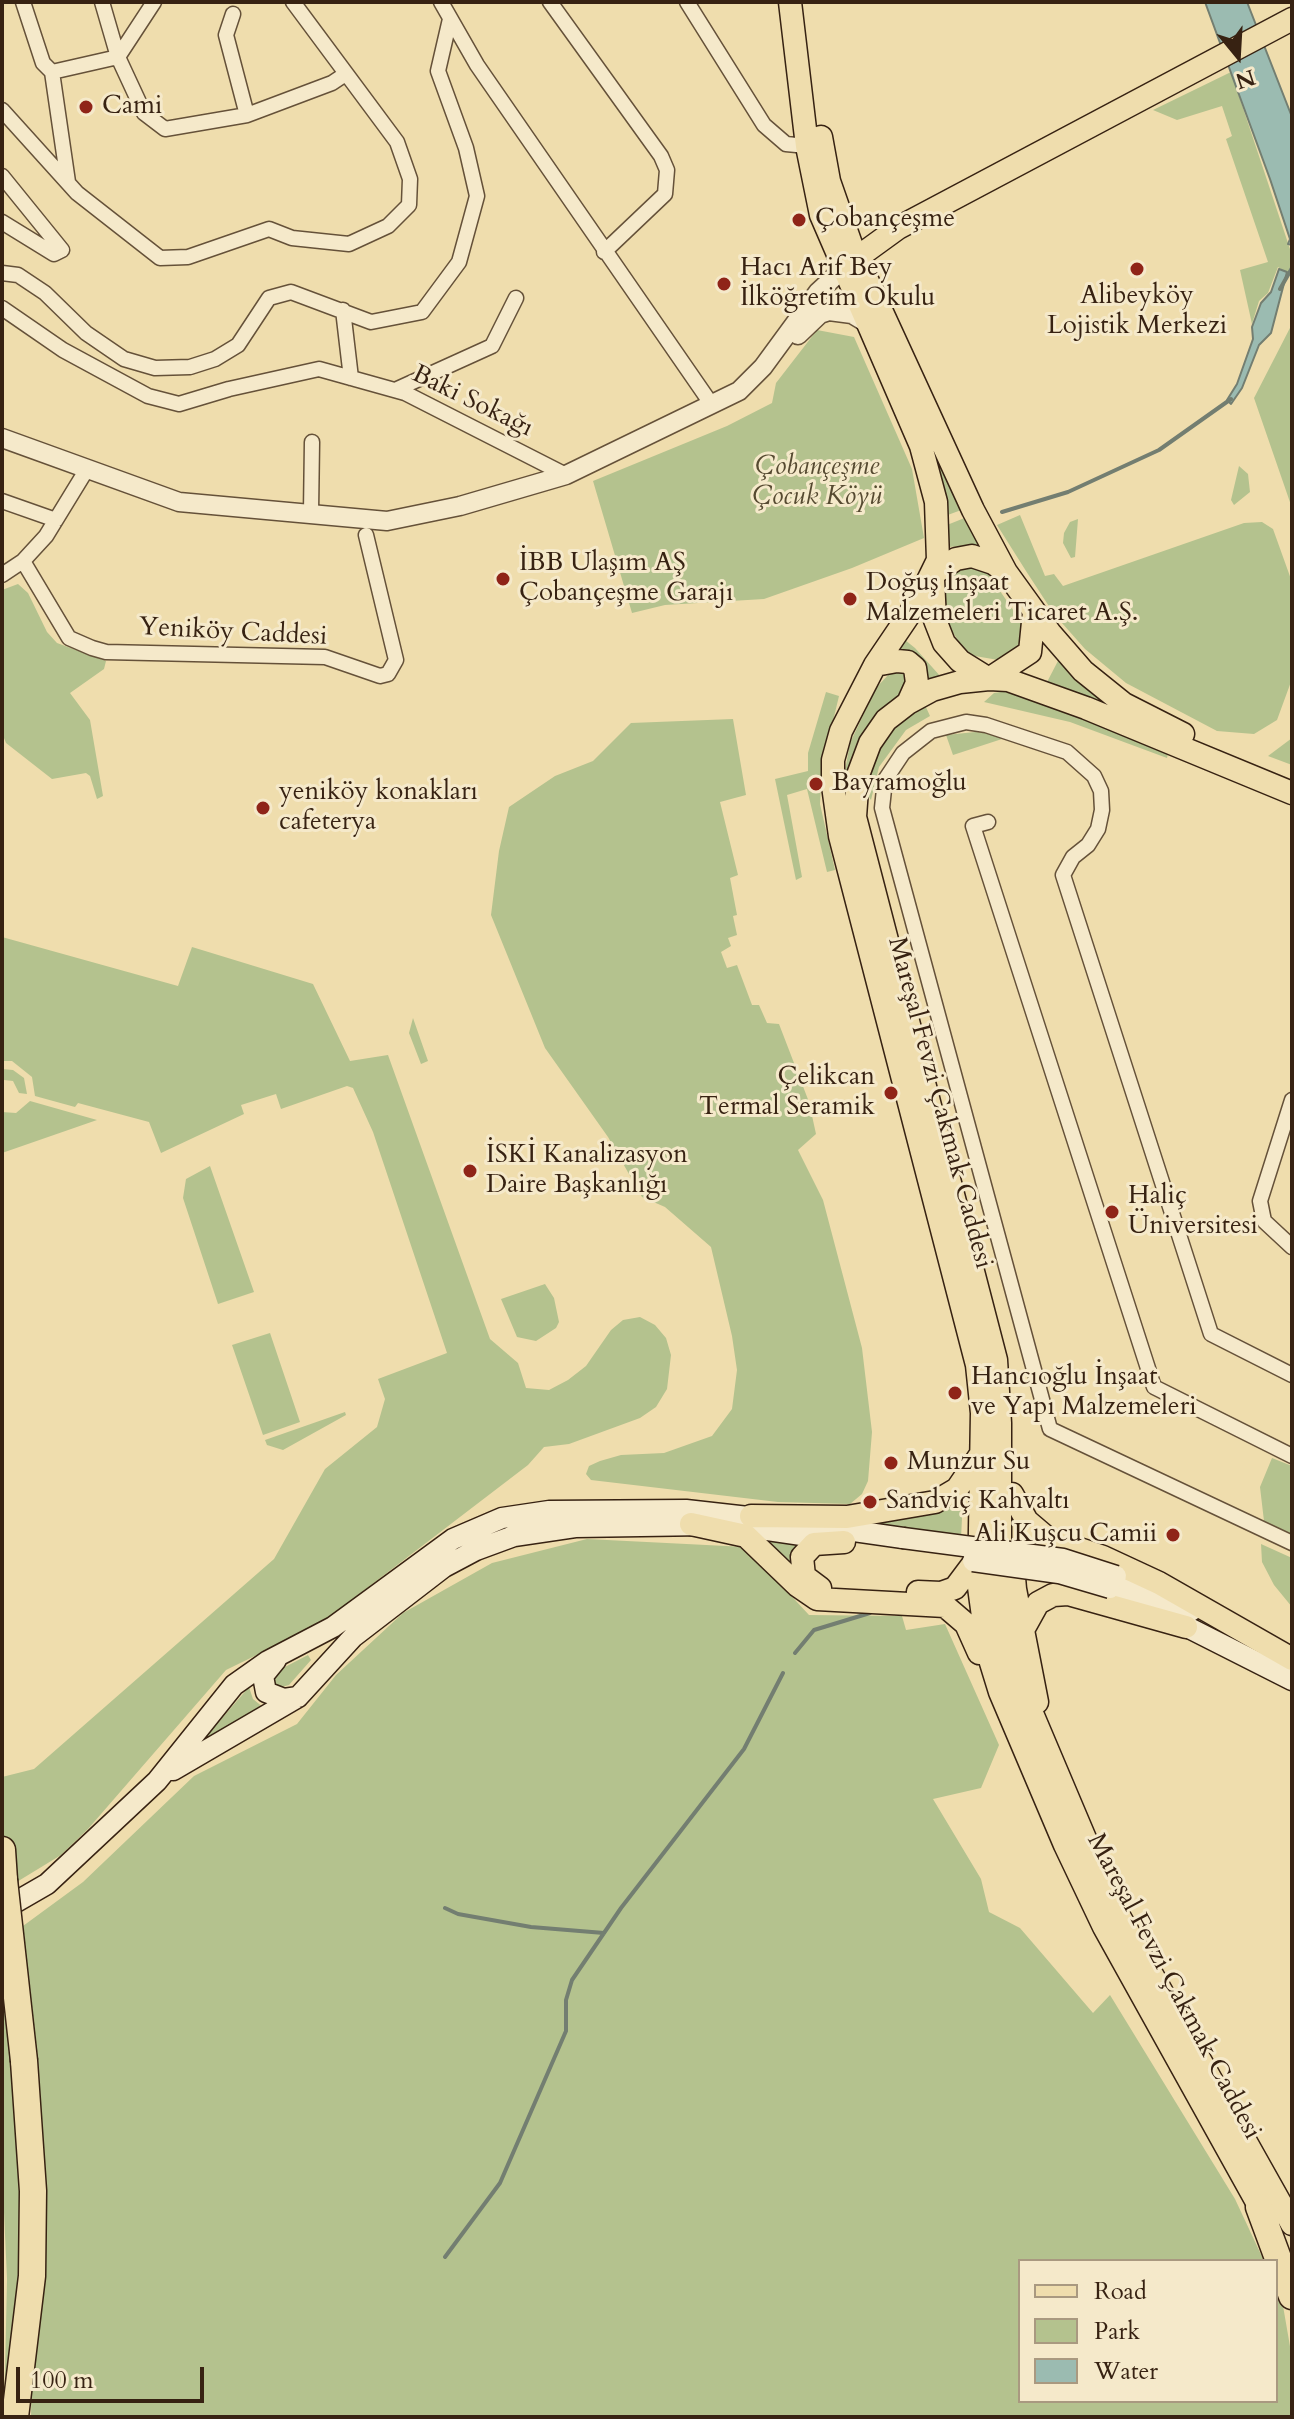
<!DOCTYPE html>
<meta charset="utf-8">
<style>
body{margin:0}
#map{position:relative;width:1294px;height:2419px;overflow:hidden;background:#efddad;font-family:Cardo,serif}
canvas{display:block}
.frame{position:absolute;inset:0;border:4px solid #372212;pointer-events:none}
.legend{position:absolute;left:1018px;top:2259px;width:260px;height:144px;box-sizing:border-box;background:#f5e9ca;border:2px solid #a99980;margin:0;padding:10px 14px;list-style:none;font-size:24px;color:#372212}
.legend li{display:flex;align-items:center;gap:16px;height:40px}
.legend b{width:40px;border:2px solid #a99980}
.north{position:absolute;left:1198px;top:16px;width:80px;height:80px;-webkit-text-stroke:6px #f5e9ca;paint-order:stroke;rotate:162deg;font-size:22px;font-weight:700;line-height:32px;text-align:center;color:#372212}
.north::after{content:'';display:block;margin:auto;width:28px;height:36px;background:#372212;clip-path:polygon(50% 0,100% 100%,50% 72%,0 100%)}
.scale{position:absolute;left:16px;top:2367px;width:188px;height:36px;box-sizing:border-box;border:4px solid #372212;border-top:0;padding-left:10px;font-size:24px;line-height:28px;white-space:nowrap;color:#372212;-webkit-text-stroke:6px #f5e9ca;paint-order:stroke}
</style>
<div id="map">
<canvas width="1294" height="2419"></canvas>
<div class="frame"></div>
<ul class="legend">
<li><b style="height:10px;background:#efddad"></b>Road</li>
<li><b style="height:22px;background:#b4c28e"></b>Park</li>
<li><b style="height:22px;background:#9bbbb1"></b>Water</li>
</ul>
<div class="north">N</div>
<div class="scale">100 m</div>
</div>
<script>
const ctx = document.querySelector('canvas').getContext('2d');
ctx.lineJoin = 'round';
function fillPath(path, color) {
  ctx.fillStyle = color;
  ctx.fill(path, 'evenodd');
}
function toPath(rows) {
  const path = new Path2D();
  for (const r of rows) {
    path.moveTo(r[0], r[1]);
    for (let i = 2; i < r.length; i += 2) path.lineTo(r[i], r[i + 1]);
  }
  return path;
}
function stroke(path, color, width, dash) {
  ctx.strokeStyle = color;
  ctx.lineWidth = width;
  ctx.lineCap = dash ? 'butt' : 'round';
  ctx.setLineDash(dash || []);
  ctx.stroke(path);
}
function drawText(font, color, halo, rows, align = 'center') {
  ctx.font = font + ' Cardo,serif';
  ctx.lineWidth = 6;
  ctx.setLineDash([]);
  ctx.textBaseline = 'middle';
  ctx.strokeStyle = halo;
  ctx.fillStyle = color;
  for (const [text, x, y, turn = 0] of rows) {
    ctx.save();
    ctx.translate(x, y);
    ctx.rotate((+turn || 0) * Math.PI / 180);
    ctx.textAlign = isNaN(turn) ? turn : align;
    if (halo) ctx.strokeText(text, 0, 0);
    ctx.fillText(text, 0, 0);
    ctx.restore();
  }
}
fillPath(toPath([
 [1231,72,1292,255,1292,277,1278,267,1268,293,1259,301,1252,324,1240,270,1268,262,1226,139,1232,136,1222,106,1177,120,1153,110],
 [1292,324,1292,508,1254,398],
 [817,330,854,337,912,469,924,538,852,568,764,599,665,605,632,613,593,481,727,426,772,403,776,383],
 [890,351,964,509,945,516],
 [1239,466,1248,474,1250,492,1234,505,1231,500],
 [1020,515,1045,576,1054,574,1063,586,1244,523,1262,522,1273,529,1292,582,1292,679,1277,720,1254,734,1217,731,1126,683,1085,649,1054,614,1026,571,997,525],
 [967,517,980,545,948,547,947,525],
 [1078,519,1075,557,1071,558,1063,543,1064,533,1070,522],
 [966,566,986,571,1023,624,1028,641,1004,661,975,656,964,650,943,617,941,597,946,582,950,574],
 [18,584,28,593,47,632,57,643,106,661,104,669,70,693,90,720,103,796,97,799,90,776,86,773,52,779,6,743,2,733,2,590],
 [905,640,915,648,941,677,928,682,896,654],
 [1059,659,1117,709,1046,684],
 [902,671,908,683,849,777,844,776,850,743,876,688,889,674],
 [1007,691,1055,704,1169,750,1167,758,1070,722,984,702,994,693],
 [826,692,839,696,822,767,820,804,835,870,827,872,807,789,787,795,802,877,796,880,775,779,808,771,808,753],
 [925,705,930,716,906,730,879,767,871,800,868,796,869,773,886,736,907,714],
 [733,719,746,795,720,802,738,875,730,878,737,915,733,916,737,935,728,938,731,946,721,952,727,968,737,965,752,1005,759,1005,767,1023,779,1024,809,1102,816,1134,798,1150,823,1200,862,1348,872,1432,868,1481,862,1494,850,1504,778,1502,591,1480,586,1474,589,1466,600,1461,621,1455,664,1453,712,1436,732,1409,737,1370,732,1336,711,1247,665,1207,642,1197,608,1137,545,1048,491,915,499,851,509,807,555,776,593,761,631,723],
 [975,732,991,733,1002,739,953,755,946,735],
 [1292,738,1292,765,1268,756],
 [2,937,178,986,192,947,313,984,350,1061,388,1055,490,1339,518,1363,526,1388,549,1390,568,1380,586,1366,611,1330,623,1320,640,1317,655,1325,666,1338,671,1355,667,1389,656,1407,640,1418,569,1444,544,1447,528,1465,320,1624,226,1670,88,1829,61,1855,2,1891,2,1777,34,1769,274,1559,325,1469,377,1427,385,1399,378,1379,447,1353,373,1132,353,1088,347,1086,281,1109,276,1094,241,1105,244,1114,161,1153,149,1122,78,1103,75,1107,35,1096,32,1077,12,1061,2,1061],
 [413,1018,428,1061,421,1064,409,1033],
 [2,1069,13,1070,24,1078,27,1094,19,1093,13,1081,4,1080],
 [30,1101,97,1120,2,1153,2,1112,16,1113],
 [210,1166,254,1292,218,1304,183,1198,186,1179],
 [545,1284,554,1298,559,1322,556,1328,536,1341,517,1337,501,1299],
 [270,1333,300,1422,263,1435,232,1345],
 [345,1412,346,1415,283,1450,267,1445,265,1440],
 [1272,1458,1292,1466,1292,1535,1264,1521,1260,1487],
 [963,1497,961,1539,849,1522],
 [765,1536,800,1542,795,1570],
 [587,1539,746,1547,809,1615,902,1616,906,1630,945,1624,999,1745,981,1788,933,1799,981,1879,989,1912,1020,1928,1093,2013,1110,1995,1235,2199,1264,2261,1020,2261,1020,2401,1276,2401,1276,2287,1282,2300,1292,2358,1292,2417,31,2417,36,2097,23,1926,83,1882,194,1776,297,1724,336,1675,403,1613,492,1563],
 [1261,1544,1292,1558,1292,1607,1274,1585,1262,1562],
 [308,1655,311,1660,289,1685,278,1688,274,1685,273,1677,281,1669],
 [249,1687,253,1699,264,1708,203,1740],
 [2,1960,22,2191,20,2278,4,2417,7,2279,2,2168]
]), '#b4c28e');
const water = toPath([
 [1205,2,1247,2,1292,117,1292,245,1288,244,1290,239,1270,179,1205,2],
 [1279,269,1287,272,1271,333,1259,345,1242,388,1231,404,1227,400,1237,384,1253,339,1252,327,1261,303,1271,292,1279,269]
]);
fillPath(water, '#9bbbb1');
stroke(water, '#737e71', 2);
stroke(toPath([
 [1280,289,1292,268],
 [1002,512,1068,492,1159,450,1231,399],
 [795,1653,814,1630,870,1613],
 [445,1908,458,1914,531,1927,604,1933],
 [445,2257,500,2183,566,2031,566,2000,572,1980,621,1908,744,1749,783,1673]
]), '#737e71', 4);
const minor = toPath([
 [23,2,43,63,52,72],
 [102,2,118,57,144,113,165,129,247,115,332,83,344,75],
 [441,2,477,65,712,405],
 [550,2,661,156,667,170,665,194,604,252],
 [687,2,764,125,786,144,807,146],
 [233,14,226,35,247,115],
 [52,72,118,57,154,2],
 [52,72,68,182],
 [2,110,77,193,160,258,188,257,269,229,292,238,349,244,388,226,409,205,410,179,397,142,293,2],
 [2,176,62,250,54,254,2,222],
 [2,273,18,275,45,293,86,333,124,359,155,368,190,367,215,359,238,345,269,298,291,292,371,322,422,312,459,262,477,196,466,148,438,71,450,19],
 [2,308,63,350,148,396,179,404,229,389,319,369,405,393,566,475],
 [343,310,351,378],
 [395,390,492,346,516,298],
 [2,501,56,520],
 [311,512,312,442],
 [23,561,69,638,92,648,106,652,325,657,380,676,388,674,396,660,366,535],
 [2,575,23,561,46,536,87,469],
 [988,822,973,826,1154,1387,1292,1456],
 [1292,1100,1260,1201,1264,1221,1292,1247],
 [1292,1375,1211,1334,1063,875,1073,857,1088,845,1098,829,1102,810,1101,791,1094,776,1067,752,986,725,966,722,931,731,903,753,885,780,882,808,1050,1429,1292,1543]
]);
const tertiary = toPath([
 [798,335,820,314,829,311,852,314,867,323],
 [2,438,179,502,387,521,460,506,566,475,739,391,763,367,818,292,844,268]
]);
const secondary = toPath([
 [805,1524,903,1538],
 [747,1527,822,1538],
 [1116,1576,1191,1611],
 [1110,1588,1292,1680],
 [276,1660,263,1676,266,1692,284,1699,298,1697],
 [173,1770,298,1697,353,1637,444,1567,476,1550,514,1536,575,1527,707,1525],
 [2,1910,47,1884,157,1781,234,1685,268,1661,333,1627,453,1539,502,1518,549,1511,686,1510,766,1519]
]);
const primary = toPath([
 [790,2,807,146,821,215,921,446,936,502,938,560,917,603,875,665,841,731,833,760,833,786,840,836,977,1365,982,1413,979,1587,988,1653,1000,1692,1065,1845,1104,1927,1268,2222],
 [821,137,829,181,852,247,973,510,1006,572],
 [847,265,898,228,1292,19],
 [933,574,956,559,972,556,993,563,1006,572,1050,633,1083,671,1124,704,1183,734],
 [933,579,935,620,944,643,960,661,989,679],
 [875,665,897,661,908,662,915,668,917,683,908,703],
 [989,679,1030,652,1034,612],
 [1292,793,1086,708,1008,680,989,679,960,682,932,690,908,703,886,720,870,743,858,775,855,817,996,1360,1000,1423,1000,1609,1012,1666,1114,1907,1292,2224],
 [1012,1494,1027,1521,1047,1538,1103,1557,1159,1583,1292,1659],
 [751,1516,847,1517,935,1502,957,1489,981,1454],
 [691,1524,746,1536,798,1586,817,1599,945,1606,966,1624,979,1653],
 [1012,1554,1015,1589,1037,1702],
 [820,1588,804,1576,802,1557,814,1544,844,1542],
 [918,1592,941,1593,955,1588,979,1556],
 [1023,1630,1038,1603,1053,1595,1068,1594,1186,1627]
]);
const motorway = toPath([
 [2,1850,4,1880],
 [1259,2207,1292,2296],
 [15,2417,32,2276,33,2191,24,2061]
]);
stroke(minor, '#655139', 17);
stroke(tertiary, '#655139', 21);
stroke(secondary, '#372212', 23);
stroke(primary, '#372212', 25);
stroke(motorway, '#372212', 29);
stroke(minor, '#f5e9ca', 14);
stroke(tertiary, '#f5e9ca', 18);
stroke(secondary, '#f5e9ca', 20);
stroke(primary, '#efddad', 22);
stroke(motorway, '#efddad', 26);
const secondaryBridge = toPath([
 [903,1538,1063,1559,1116,1576],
 [973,1561,1059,1573,1110,1588]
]);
const motorwayBridge = toPath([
 [4,1880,24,2061]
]);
stroke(secondaryBridge, '#372212', 23, []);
stroke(motorwayBridge, '#372212', 29, []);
stroke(secondaryBridge, '#f5e9ca', 20);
stroke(motorwayBridge, '#efddad', 26);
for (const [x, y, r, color] of [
 [86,107,8,"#8f2418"],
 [799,220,8,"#8f2418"],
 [1137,269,8,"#8f2418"],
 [724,284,8,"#8f2418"],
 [503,579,8,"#8f2418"],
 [850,599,8,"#8f2418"],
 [816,784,8,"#8f2418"],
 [263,808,8,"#8f2418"],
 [891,1093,8,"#8f2418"],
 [470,1171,8,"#8f2418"],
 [1112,1212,8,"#8f2418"],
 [955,1393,8,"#8f2418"],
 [891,1463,8,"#8f2418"],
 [870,1502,8,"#8f2418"],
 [1173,1535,8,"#8f2418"]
]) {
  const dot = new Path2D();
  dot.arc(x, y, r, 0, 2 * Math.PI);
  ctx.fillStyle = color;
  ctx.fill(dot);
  stroke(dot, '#f5e9ca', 3);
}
drawText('26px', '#372212', '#f5e9ca', [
 ["Cami",102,107],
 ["Çobançeşme",815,220],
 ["Hacı Arif Bey",740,269],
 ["İlköğretim Okulu",740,299],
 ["Alibeyköy",1137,297,"center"],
 ["Lojistik Merkezi",1137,327,"center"],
 ["İBB Ulaşım AŞ",519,564],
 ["Çobançeşme Garajı",519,594],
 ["Doğuş İnşaat",866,584],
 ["Malzemeleri Ticaret A.Ş.",866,614],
 ["Bayramoğlu",832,784],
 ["yeniköy konakları",279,793],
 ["cafeterya",279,823],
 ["Çelikcan",875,1078,"right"],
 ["Termal Seramik",875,1108,"right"],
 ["İSKİ Kanalizasyon",486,1156],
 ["Daire Başkanlığı",486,1186],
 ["Haliç",1128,1197],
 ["Üniversitesi",1128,1227],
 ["Hancıoğlu İnşaat",971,1378],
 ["ve Yapı Malzemeleri",971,1408],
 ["Munzur Su",907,1463],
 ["Sandviç Kahvaltı",886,1502],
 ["Ali Kuşcu Camii",1157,1535,"right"]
], 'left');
drawText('26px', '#372212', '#f5e9ca', [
 ["Baki Sokağı",472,402,26],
 ["Yeniköy Caddesi",233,633,3],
 ["Mareşal Fevzi Çakmak Caddesi",939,1103,75],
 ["Mareşal Fevzi Çakmak Caddesi",1173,1987,62]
]);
drawText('italic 26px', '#564a31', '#f5e9ca', [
 ["Çobançeşme",817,468],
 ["Çocuk Köyü",817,498]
]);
</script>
